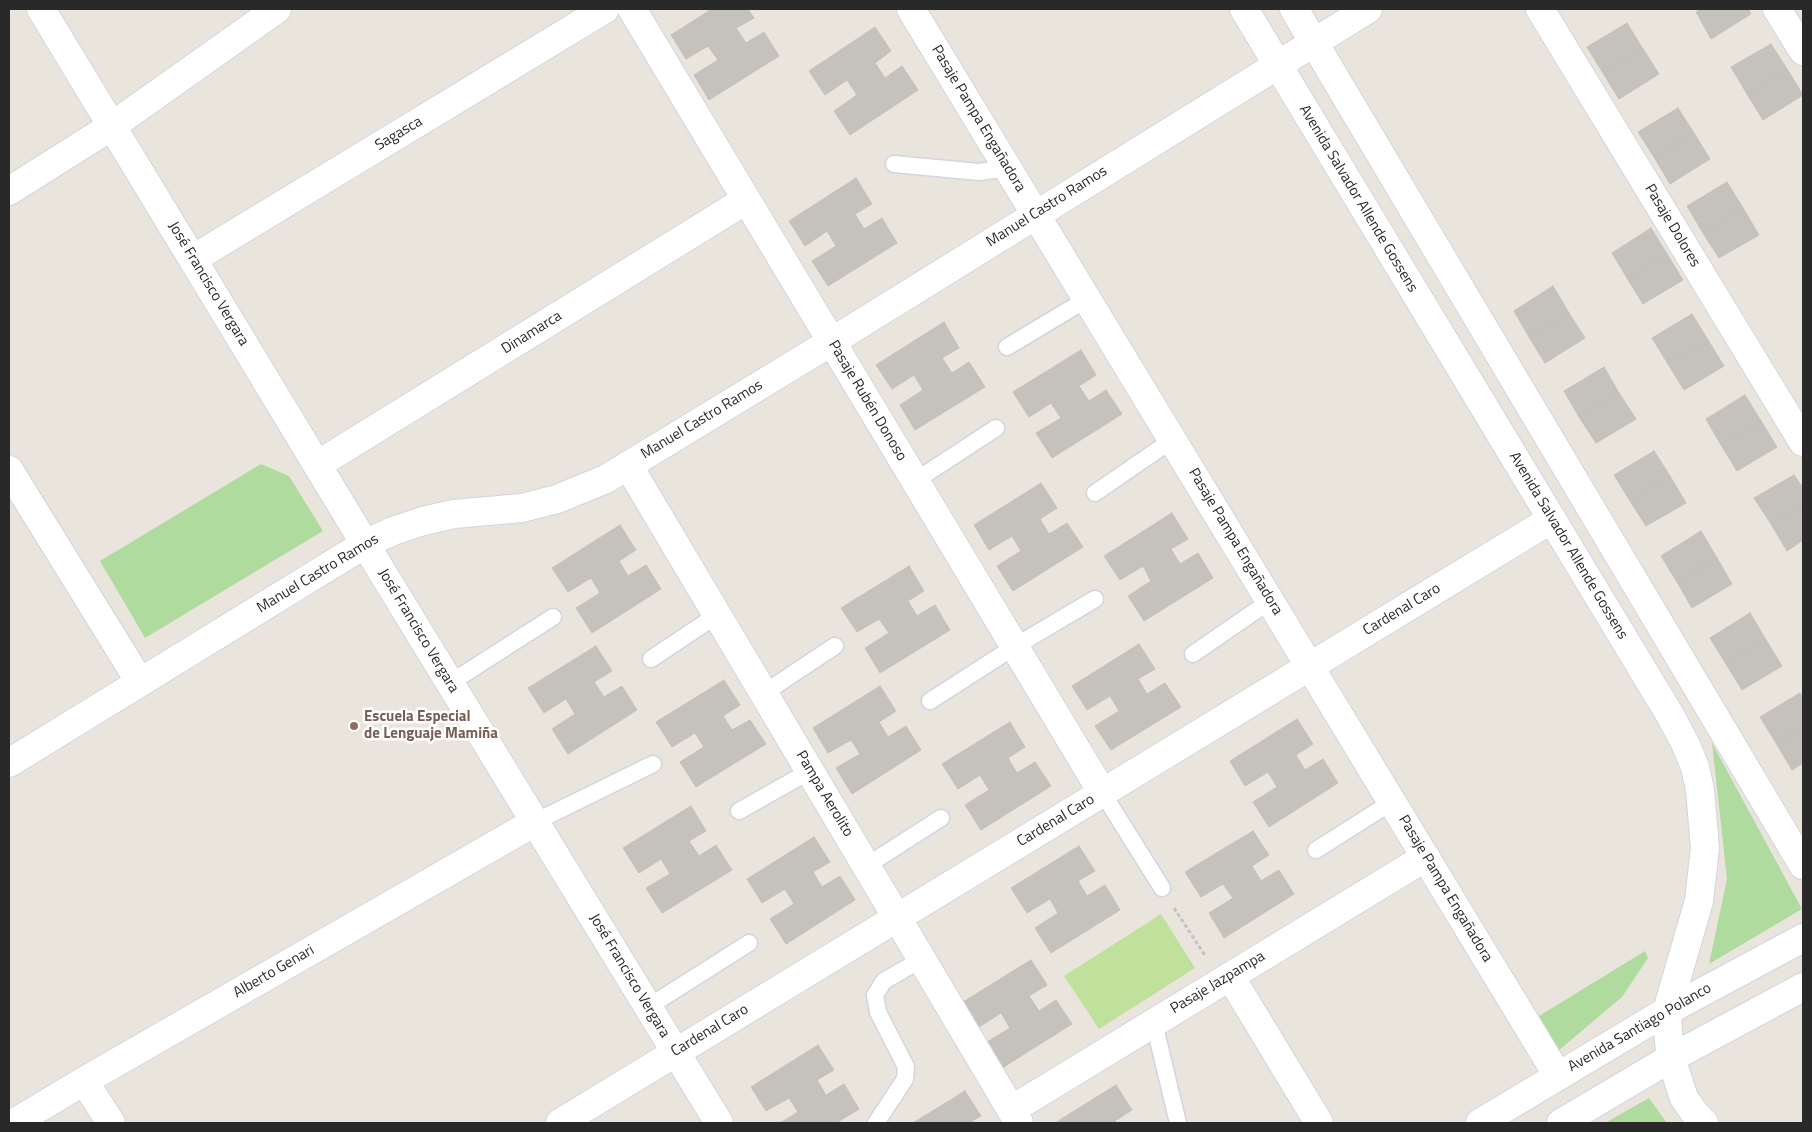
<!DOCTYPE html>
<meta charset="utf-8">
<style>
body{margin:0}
#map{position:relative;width:1812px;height:1132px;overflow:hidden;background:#eae5dc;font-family:"Titillium Web",sans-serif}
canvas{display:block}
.frame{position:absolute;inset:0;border:10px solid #292929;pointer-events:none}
</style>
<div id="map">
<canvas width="1812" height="1132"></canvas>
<div class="frame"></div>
</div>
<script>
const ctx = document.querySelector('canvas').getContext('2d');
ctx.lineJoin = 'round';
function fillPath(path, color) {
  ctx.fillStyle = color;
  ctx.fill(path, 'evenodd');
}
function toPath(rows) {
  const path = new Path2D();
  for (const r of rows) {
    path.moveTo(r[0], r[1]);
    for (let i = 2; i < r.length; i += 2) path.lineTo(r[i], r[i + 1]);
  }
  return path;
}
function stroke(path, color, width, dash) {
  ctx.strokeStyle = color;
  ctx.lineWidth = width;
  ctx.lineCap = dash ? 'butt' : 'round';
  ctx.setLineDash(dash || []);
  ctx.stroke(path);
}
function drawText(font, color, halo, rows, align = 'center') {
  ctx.font = font + ' "Titillium Web",sans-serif';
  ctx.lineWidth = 5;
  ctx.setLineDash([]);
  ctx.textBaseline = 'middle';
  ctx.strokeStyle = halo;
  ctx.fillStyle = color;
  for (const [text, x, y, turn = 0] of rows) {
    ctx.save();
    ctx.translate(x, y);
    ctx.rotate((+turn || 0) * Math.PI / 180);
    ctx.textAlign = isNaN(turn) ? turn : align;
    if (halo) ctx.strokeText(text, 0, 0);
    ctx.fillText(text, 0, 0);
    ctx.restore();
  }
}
fillPath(toPath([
 [261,464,289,476,323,531,145,638,100,561],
 [1712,743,1802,909,1709,964,1727,879],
 [1645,951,1648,958,1622,997,1558,1051,1539,1016],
 [1649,1098,1667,1123,1605,1123]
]), '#b0db9f');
fillPath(toPath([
 [1161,914,1195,968,1099,1029,1064,976]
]), '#c0e19b');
const building = toPath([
 [712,9,748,9,754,18,736,28,746,43,764,32,779,56,709,100,694,75,718,60,708,46,686,59,671,35,712,9],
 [1702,9,1748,9,1751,14,1711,39,1696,12,1702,9],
 [1627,23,1643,49,1603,73,1587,47,1627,23],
 [875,27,891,51,875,63,885,78,902,66,918,90,850,135,834,111,857,95,847,80,825,95,809,71,875,27],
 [1771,44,1787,69,1747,94,1731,67,1771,44],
 [1643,49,1659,74,1619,99,1603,73,1643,49],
 [1787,69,1803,95,1763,120,1747,94,1787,69],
 [1678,108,1694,133,1654,157,1638,132,1678,108],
 [1694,133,1710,159,1670,184,1654,157,1694,133],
 [856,178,872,204,855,214,864,229,882,218,897,243,828,286,812,261,836,246,827,231,805,246,789,221,856,178],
 [1727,182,1743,208,1703,233,1687,206,1727,182],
 [1743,208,1759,235,1719,258,1703,233,1743,208],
 [1651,228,1667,254,1627,278,1612,253,1651,228],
 [1667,254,1683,280,1643,304,1627,278,1667,254],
 [1553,286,1569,313,1529,337,1514,311,1553,286],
 [1569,313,1585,338,1545,363,1529,337,1569,313],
 [1692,314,1708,340,1668,364,1652,338,1692,314],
 [944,322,959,348,942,358,952,373,969,362,985,387,915,430,900,405,923,390,914,375,892,389,876,365,944,322],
 [1708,340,1724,366,1684,390,1668,364,1708,340],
 [1081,350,1096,375,1079,386,1089,401,1106,390,1122,414,1052,458,1036,433,1061,418,1051,403,1029,417,1013,392,1081,350],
 [1604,367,1619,393,1579,417,1564,391,1604,367],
 [1619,393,1636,419,1596,443,1579,417,1619,393],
 [1745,395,1761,421,1721,445,1706,419,1745,395],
 [1761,421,1777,447,1737,471,1721,445,1761,421],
 [1654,451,1670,476,1630,501,1614,475,1654,451],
 [1794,475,1803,488,1803,505,1771,524,1754,498,1794,475],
 [1670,476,1686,503,1646,526,1630,501,1670,476],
 [1041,483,1057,508,1040,519,1049,534,1067,523,1083,547,1013,591,997,566,1021,551,1012,536,989,550,974,525,1041,483],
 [1803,505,1803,540,1787,551,1771,524,1803,505],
 [1172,513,1188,539,1171,549,1180,564,1198,553,1213,578,1144,621,1128,596,1151,581,1143,566,1120,580,1104,556,1172,513],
 [620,525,636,550,619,561,628,576,646,565,661,589,592,633,576,608,600,593,591,578,568,592,552,568,620,525],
 [1701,531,1717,558,1677,582,1661,556,1701,531],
 [1717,558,1732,584,1692,608,1677,582,1717,558],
 [909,566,924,591,908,601,917,616,935,605,950,630,880,673,865,648,889,633,879,619,857,632,841,608,909,566],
 [1750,613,1766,640,1726,664,1710,638,1750,613],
 [1766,640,1782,666,1742,690,1726,664,1766,640],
 [1139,644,1155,669,1138,679,1147,694,1165,683,1181,707,1111,750,1095,726,1119,711,1110,696,1087,710,1072,686,1139,644],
 [596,646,612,671,594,682,604,697,622,686,637,710,568,754,552,729,575,714,566,699,544,713,528,688,596,646],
 [724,680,740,705,723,716,732,730,750,720,766,744,696,787,680,762,704,747,695,733,672,747,656,722,724,680],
 [880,686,896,711,879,722,888,737,906,726,921,750,852,794,836,768,860,754,851,740,828,753,813,728,880,686],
 [1800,693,1803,699,1803,727,1776,743,1760,717,1800,693],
 [1297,719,1313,744,1296,755,1305,770,1323,759,1338,783,1269,827,1253,802,1277,787,1268,772,1245,786,1230,761,1297,719],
 [1010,722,1025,747,1008,758,1017,773,1035,762,1051,786,981,830,965,805,989,790,980,775,958,789,942,764,1010,722],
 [1803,727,1803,763,1792,770,1776,743,1803,727],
 [691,806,706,831,689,841,699,856,716,845,732,870,662,913,646,888,670,874,661,859,639,873,623,848,691,806],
 [1253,831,1269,855,1252,866,1261,881,1279,870,1294,894,1224,938,1209,913,1233,898,1223,884,1201,897,1185,872,1253,831],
 [814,837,830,862,813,872,822,887,840,876,855,900,786,944,770,919,794,904,785,889,762,903,747,879,814,837],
 [1079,846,1095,871,1078,881,1087,896,1105,885,1120,910,1051,953,1035,928,1058,913,1050,899,1027,913,1011,888,1079,846],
 [1031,960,1047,985,1029,996,1039,1011,1056,1000,1072,1024,1002,1068,987,1042,1010,1028,1001,1013,979,1027,963,1002,1031,960],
 [818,1045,834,1070,817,1080,826,1095,844,1084,859,1109,836,1123,780,1123,798,1112,789,1098,766,1111,751,1087,818,1045],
 [1116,1085,1132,1110,1115,1121,1116,1123,1055,1123,1116,1085],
 [965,1091,981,1116,969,1123,913,1123,965,1091]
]);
fillPath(building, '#c5c1bc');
stroke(building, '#c5c0b6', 1);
const lane = toPath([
 [894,164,979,172,1008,168],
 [1007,347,1087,299],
 [915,481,996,428],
 [1095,493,1172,440],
 [1193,654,1270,601],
 [651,659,717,615],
 [450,683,553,617],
 [764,693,835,646],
 [930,701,1014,647,1095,599],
 [1102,792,1162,888],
 [739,811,810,771],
 [535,822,653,764],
 [1316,850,1392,802],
 [866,866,941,818],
 [648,1007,749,943],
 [1154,1023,1178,1123],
 [876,1123,905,1079,906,1067,878,1012,875,995,884,981,922,959]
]);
const street = toPath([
 [41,9,365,544,719,1123],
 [632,9,1102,792],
 [911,9,1558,1076],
 [1540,9,1803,442],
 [1777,9,1803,51],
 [9,191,112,126,277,9],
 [193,259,605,9],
 [317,465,746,200],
 [628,465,1019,1123],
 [9,470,140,682],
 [1230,976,1319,1123],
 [84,1081,111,1123],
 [1011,1110,1426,857],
 [14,1123,84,1081,535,822],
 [560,1123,1552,519]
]);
const secondary = toPath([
 [1244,9,1670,715,1685,743,1695,767,1700,790,1705,848,1699,901,1667,1011,1668,1033,1671,1058,1684,1098,1696,1115,1704,1123],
 [1294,9,1803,865],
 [9,763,365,544,393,531,423,521,454,514,522,508,557,499,606,479,831,342,1368,9],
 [1480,1123,1667,1011,1803,938],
 [1561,1123,1671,1058,1803,987]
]);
stroke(lane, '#d2d4e0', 19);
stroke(street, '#d2d4e0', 30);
stroke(secondary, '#d2d4e0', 30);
stroke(toPath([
 [1174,908,1206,957]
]), '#c3c3c3', 3, [4, 2.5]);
stroke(lane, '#fff', 16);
stroke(street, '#fff', 28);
stroke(secondary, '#fff', 28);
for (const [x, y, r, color] of [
 [354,726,5,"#8d6e63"]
]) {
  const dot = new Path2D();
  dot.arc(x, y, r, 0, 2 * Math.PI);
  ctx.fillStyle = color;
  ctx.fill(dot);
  stroke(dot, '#fff', 2);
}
drawText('15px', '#292929', '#fff', [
 ["Pasaje Pampa Engañadora",978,119,59],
 ["Sagasca",399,134,-31],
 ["Avenida Salvador Allende Gossens",1358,199,59],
 ["Manuel Castro Ramos",1047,207,-32],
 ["Pasaje Dolores",1672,226,59],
 ["José Francisco Vergara",208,284,59],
 ["Dinamarca",532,333,-32],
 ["Pasaje Rubén Donoso",867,401,59],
 ["Manuel Castro Ramos",702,420,-31],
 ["Pasaje Pampa Engañadora",1235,542,59],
 ["Avenida Salvador Allende Gossens",1568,546,59],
 ["Manuel Castro Ramos",318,574,-31],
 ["Cardenal Caro",1402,610,-31],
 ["José Francisco Vergara",418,631,59],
 ["Pampa Aerolito",824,794,59],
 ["Cardenal Caro",1056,821,-31],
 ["Pasaje Pampa Engañadora",1445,889,59],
 ["Alberto Genari",274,972,-30],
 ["José Francisco Vergara",629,976,59],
 ["Pasaje Jazpampa",1218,983,-31],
 ["Avenida Santiago Polanco",1640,1028,-30],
 ["Cardenal Caro",710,1031,-31]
]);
drawText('bold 15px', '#785e54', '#fff', [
 ["Escuela Especial",364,717],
 ["de Lenguaje Mamiña",364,734]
], 'left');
</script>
